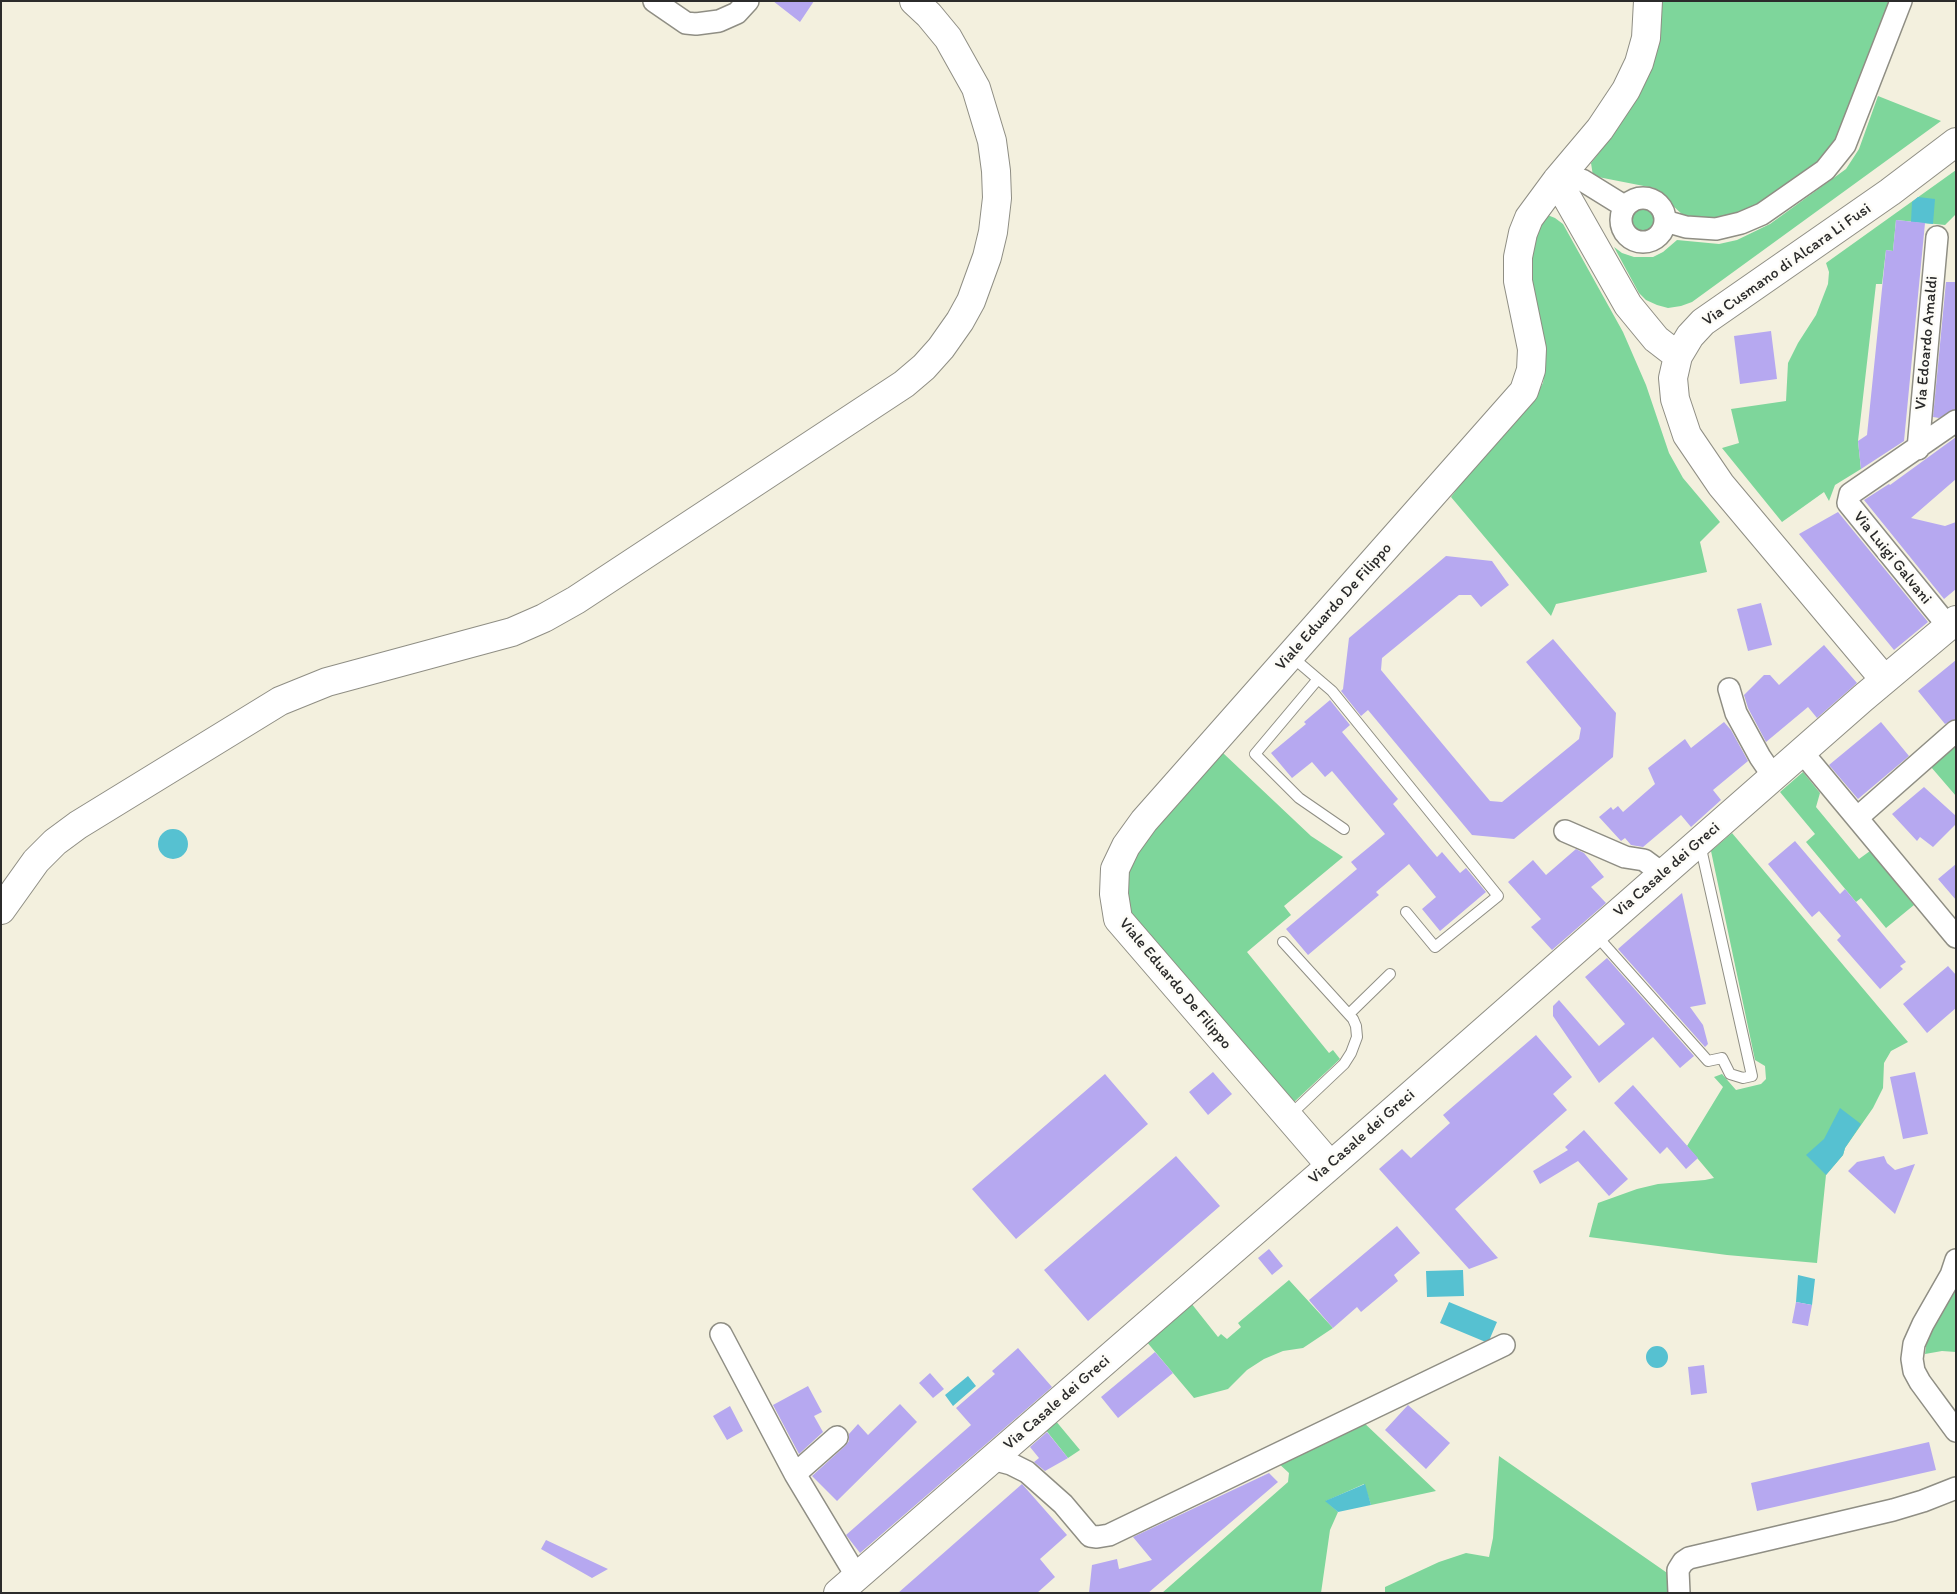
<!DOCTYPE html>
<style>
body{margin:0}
#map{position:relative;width:1957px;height:1594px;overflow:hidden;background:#f3f0de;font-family:Itim,sans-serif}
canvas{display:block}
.frame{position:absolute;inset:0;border:2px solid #2b2b2b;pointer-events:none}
</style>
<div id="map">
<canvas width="1957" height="1594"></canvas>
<div class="frame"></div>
</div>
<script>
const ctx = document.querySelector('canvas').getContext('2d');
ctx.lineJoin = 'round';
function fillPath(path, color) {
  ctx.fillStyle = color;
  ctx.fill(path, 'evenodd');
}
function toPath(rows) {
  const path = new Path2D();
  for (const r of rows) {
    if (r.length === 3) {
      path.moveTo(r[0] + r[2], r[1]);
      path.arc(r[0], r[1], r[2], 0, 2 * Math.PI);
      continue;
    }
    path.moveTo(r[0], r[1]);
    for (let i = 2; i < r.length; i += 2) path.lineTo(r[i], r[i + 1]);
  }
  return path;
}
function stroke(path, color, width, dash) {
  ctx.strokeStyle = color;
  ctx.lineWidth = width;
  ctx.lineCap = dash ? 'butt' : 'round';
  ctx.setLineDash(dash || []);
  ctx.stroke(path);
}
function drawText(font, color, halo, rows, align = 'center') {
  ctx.font = font + ' Itim,sans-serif';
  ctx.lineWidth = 5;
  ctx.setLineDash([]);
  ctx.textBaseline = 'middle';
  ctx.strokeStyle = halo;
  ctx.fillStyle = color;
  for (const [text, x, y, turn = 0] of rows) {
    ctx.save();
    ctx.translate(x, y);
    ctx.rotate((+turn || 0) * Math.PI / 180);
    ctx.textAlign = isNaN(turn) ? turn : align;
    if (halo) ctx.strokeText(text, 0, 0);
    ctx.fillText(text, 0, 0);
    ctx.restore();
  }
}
fillPath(toPath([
 [1659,1,1891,1,1831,153,1753,210,1721,219,1686,218,1654,188,1593,176,1591,163,1610,139],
 [1878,96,1941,121,1692,302,1681,306,1668,308,1657,305,1646,300,1639,293,1614,247,1622,253,1634,257,1653,257,1663,252,1677,240,1719,244,1737,240,1770,224,1846,169,1859,149],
 [1956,170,1956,214,1945,225,1896,220,1893,251,1886,250,1882,284,1876,284,1858,441,1861,469,1835,485,1829,501,1824,492,1782,522,1722,448,1739,443,1731,409,1786,401,1788,363,1798,343,1816,315,1828,284,1829,272,1826,263],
 [1643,219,12],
 [1545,214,1555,218,1563,224,1623,332,1646,385,1669,453,1683,478,1720,522,1700,542,1707,572,1556,604,1551,616,1451,497,1482,455,1537,393,1543,383,1545,366,1545,344,1541,322,1531,290,1530,253],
 [1956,745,1956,796,1931,767],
 [1223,753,1311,836,1343,857,1284,906,1291,915,1247,952,1329,1053,1333,1050,1340,1059,1293,1103,1135,925,1127,903,1128,871,1133,857,1152,830],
 [1803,772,1820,793,1816,807,1859,859,1870,851,1914,905,1886,928,1861,898,1856,902,1806,842,1815,834,1780,792],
 [1732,833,1908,1042,1891,1051,1884,1063,1883,1088,1873,1108,1845,1148,1843,1155,1826,1175,1817,1263,1727,1255,1589,1237,1598,1203,1637,1189,1658,1184,1705,1180,1714,1178,1687,1146,1723,1087,1714,1077,1722,1074,1736,1090,1761,1084,1766,1079,1765,1066,1755,1060,1711,851],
 [1956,1279,1956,1352,1942,1351,1925,1354,1928,1332],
 [1289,1280,1333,1328,1303,1348,1283,1351,1264,1359,1247,1370,1228,1389,1194,1398,1146,1341,1191,1303,1218,1337,1221,1334,1227,1339,1241,1327,1238,1323],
 [1055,1420,1080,1450,1068,1458,1045,1429],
 [1361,1420,1436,1491,1371,1505,1364,1484,1326,1501,1338,1512,1330,1530,1321,1593,1162,1593,1288,1482,1289,1473,1276,1461],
 [1499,1456,1673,1577,1672,1590,1664,1593,1385,1593,1385,1587,1439,1562,1466,1553,1489,1557,1493,1538]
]), '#7ed69b');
fillPath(toPath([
 [1918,197,1935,199,1933,224,1911,222,1912,202],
 [173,844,15],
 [1840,1108,1861,1124,1845,1148,1843,1155,1826,1175,1806,1155,1824,1139],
 [1463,1270,1464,1296,1427,1297,1426,1271],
 [1798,1275,1815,1279,1812,1305,1796,1302],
 [1449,1302,1497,1322,1488,1343,1440,1323],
 [1657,1357,11],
 [968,1376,976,1386,953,1406,945,1395],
 [1365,1484,1371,1505,1338,1512,1325,1501]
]), '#56c1d1');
fillPath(toPath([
 [773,1,814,1,800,22],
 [1896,220,1925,223,1904,441,1861,469,1858,441,1867,435,1886,250,1893,251],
 [1946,282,1956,282,1956,409,1939,418,1933,417],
 [1771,331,1777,379,1740,384,1734,336],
 [1956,437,1956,479,1911,518,1945,526,1956,522,1956,589,1944,599,1864,500,1889,484,1890,485],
 [1838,512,1928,622,1894,650,1799,534],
 [1446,556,1492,561,1509,585,1481,607,1471,595,1459,595,1382,658,1381,670,1490,801,1502,802,1579,739,1581,728,1526,662,1553,639,1616,713,1613,757,1514,839,1472,835,1368,710,1361,716,1341,691,1343,689,1349,638],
 [1761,603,1772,645,1748,651,1737,609],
 [1824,645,1857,683,1817,718,1808,707,1766,742,1748,708,1744,695,1764,675,1770,675,1779,685],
 [1956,660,1956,719,1945,724,1918,691],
 [1330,700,1350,725,1342,732,1398,799,1393,804,1437,857,1442,852,1460,873,1466,868,1486,892,1440,931,1422,909,1436,897,1409,864,1376,892,1379,895,1308,955,1286,929,1357,869,1351,862,1385,834,1332,771,1325,777,1312,762,1292,778,1271,753,1306,724,1304,722],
 [1724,722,1731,730,1748,761,1713,790,1721,800,1691,827,1681,815,1643,847,1631,845,1625,838,1621,841,1599,817,1611,807,1613,810,1618,806,1623,812,1655,784,1648,768,1685,739,1691,748],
 [1881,722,1909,756,1858,799,1829,765],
 [1924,787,1956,816,1956,824,1933,847,1920,837,1917,841,1892,814],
 [1795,841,1840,894,1845,889,1906,962,1900,966,1903,969,1880,989,1837,940,1841,936,1819,911,1812,917,1768,864],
 [1576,849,1584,853,1604,877,1591,887,1606,903,1552,950,1531,927,1541,919,1508,882,1533,860,1546,875],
 [1956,864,1956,900,1938,879],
 [1682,893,1706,1004,1690,1007,1703,1025,1708,1044,1705,1047,1618,949],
 [1607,958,1694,1056,1680,1068,1653,1037,1599,1083,1553,1016,1553,1006,1559,1000,1599,1046,1625,1024,1585,977],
 [1948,966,1956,975,1956,1008,1927,1033,1903,1004],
 [1536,1035,1572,1077,1553,1094,1567,1110,1455,1209,1498,1258,1469,1269,1379,1169,1402,1149,1411,1158,1450,1123,1443,1115],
 [1213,1072,1232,1094,1208,1115,1189,1092],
 [1915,1072,1928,1134,1903,1139,1890,1077],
 [1105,1074,1148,1124,1016,1239,972,1189],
 [1633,1085,1698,1158,1686,1169,1667,1147,1660,1154,1614,1103],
 [1584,1130,1628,1179,1609,1196,1578,1161,1540,1184,1533,1171,1568,1150,1565,1147],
 [1176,1156,1220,1206,1088,1321,1044,1270],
 [1884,1156,1887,1163,1895,1170,1915,1164,1895,1214,1848,1171,1857,1162],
 [1397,1226,1420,1253,1394,1275,1398,1281,1361,1312,1357,1307,1333,1328,1309,1300],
 [1269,1249,1283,1266,1272,1275,1258,1258],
 [1796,1302,1812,1305,1808,1326,1792,1323],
 [1018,1348,1052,1387,860,1553,846,1535,971,1425,956,1408,995,1374,992,1371],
 [1155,1352,1173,1373,1118,1418,1101,1397],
 [1704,1365,1707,1393,1691,1395,1688,1367],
 [930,1373,944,1389,933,1398,919,1383],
 [808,1386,822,1412,814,1416,823,1432,799,1454,773,1405],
 [900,1404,917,1422,837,1501,812,1476,845,1446,849,1441,849,1434,858,1424,868,1435],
 [1408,1405,1450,1443,1426,1469,1385,1430],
 [730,1406,743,1431,727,1440,713,1416],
 [1047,1432,1068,1458,1045,1471,1034,1462,1039,1458,1030,1447],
 [1929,1442,1936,1470,1757,1511,1751,1483],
 [1269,1473,1278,1482,1148,1593,1089,1593,1092,1565,1117,1559,1119,1569,1152,1560,1133,1537],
 [1022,1484,1067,1535,1040,1559,1055,1577,1037,1593,898,1593],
 [546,1540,608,1569,592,1578,541,1549]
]), '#b6a8f0');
const lane = toPath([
 [1291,656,1332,691,1498,896,1435,947,1406,912],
 [1318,679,1255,754,1299,798,1344,829],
 [1595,934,1708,1061,1722,1058,1730,1074,1743,1078,1752,1076,1700,844],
 [1283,942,1353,1019,1356,1026,1357,1037,1351,1053,1344,1064,1289,1116],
 [1349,1014,1390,974]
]);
const street = toPath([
 [654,1,686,23,696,24,719,21,737,13,748,1],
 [1557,180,1582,180,1624,206],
 [1643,220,22],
 [1665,221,1686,227,1716,229,1741,223,1762,214,1825,170,1845,145,1901,1],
 [1918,449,1937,237],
 [1948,626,1848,503,1850,494,1956,421],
 [1729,689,1736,713,1760,757,1773,776],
 [1802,752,1956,937],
 [1857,818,1956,731],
 [1565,831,1625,857,1644,860,1663,874],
 [1956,1260,1951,1275,1923,1324,1914,1344,1912,1359,1914,1371,1920,1382,1956,1431],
 [721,1334,795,1474,857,1577],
 [992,1459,1011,1464,1027,1472,1063,1504,1090,1536,1097,1537,1109,1535,1504,1345],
 [795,1474,837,1437],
 [1679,1593,1678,1570,1683,1562,1689,1558,1893,1510,1923,1501,1956,1488]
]);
const secondary = toPath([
 [1557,180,1628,305,1656,339,1678,356],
 [1884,679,1721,485,1687,435,1675,399,1673,378,1678,356,1690,336,1703,322,1890,192,1956,142],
 [1,910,36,861,55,842,78,825,280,701,327,682,512,632,544,618,576,600,904,384,924,367,941,348,960,321,971,301,987,257,993,232,997,198,996,171,992,141,976,88,948,38,929,15,914,1],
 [1330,1165,1118,919,1114,894,1115,869,1126,846,1144,821,1524,391,1531,370,1532,349,1518,281,1518,257,1523,233,1529,218,1557,180,1600,129,1626,90,1639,63,1646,38,1648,1],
 [838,1593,1346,1152,1863,698,1956,620]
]);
stroke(lane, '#8f8e84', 12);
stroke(street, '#8f8e84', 24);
stroke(secondary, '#8f8e84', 30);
stroke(lane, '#fff', 10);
stroke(street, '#fff', 21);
stroke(secondary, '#fff', 28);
drawText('16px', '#2b2b2b', '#fdfcf7', [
 ["Via Cusmano di Alcara Li Fusi",1787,265,-35],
 ["Via Edoardo Amaldi",1927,343,-85],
 ["Via Luigi Galvani",1892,558,51],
 ["Viale Eduardo De Filippo",1334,607,-48],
 ["Via Casale dei Greci",1667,870,-41],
 ["Viale Eduardo De Filippo",1175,984,50],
 ["Via Casale dei Greci",1362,1137,-41],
 ["Via Casale dei Greci",1057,1403,-41]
]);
</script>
